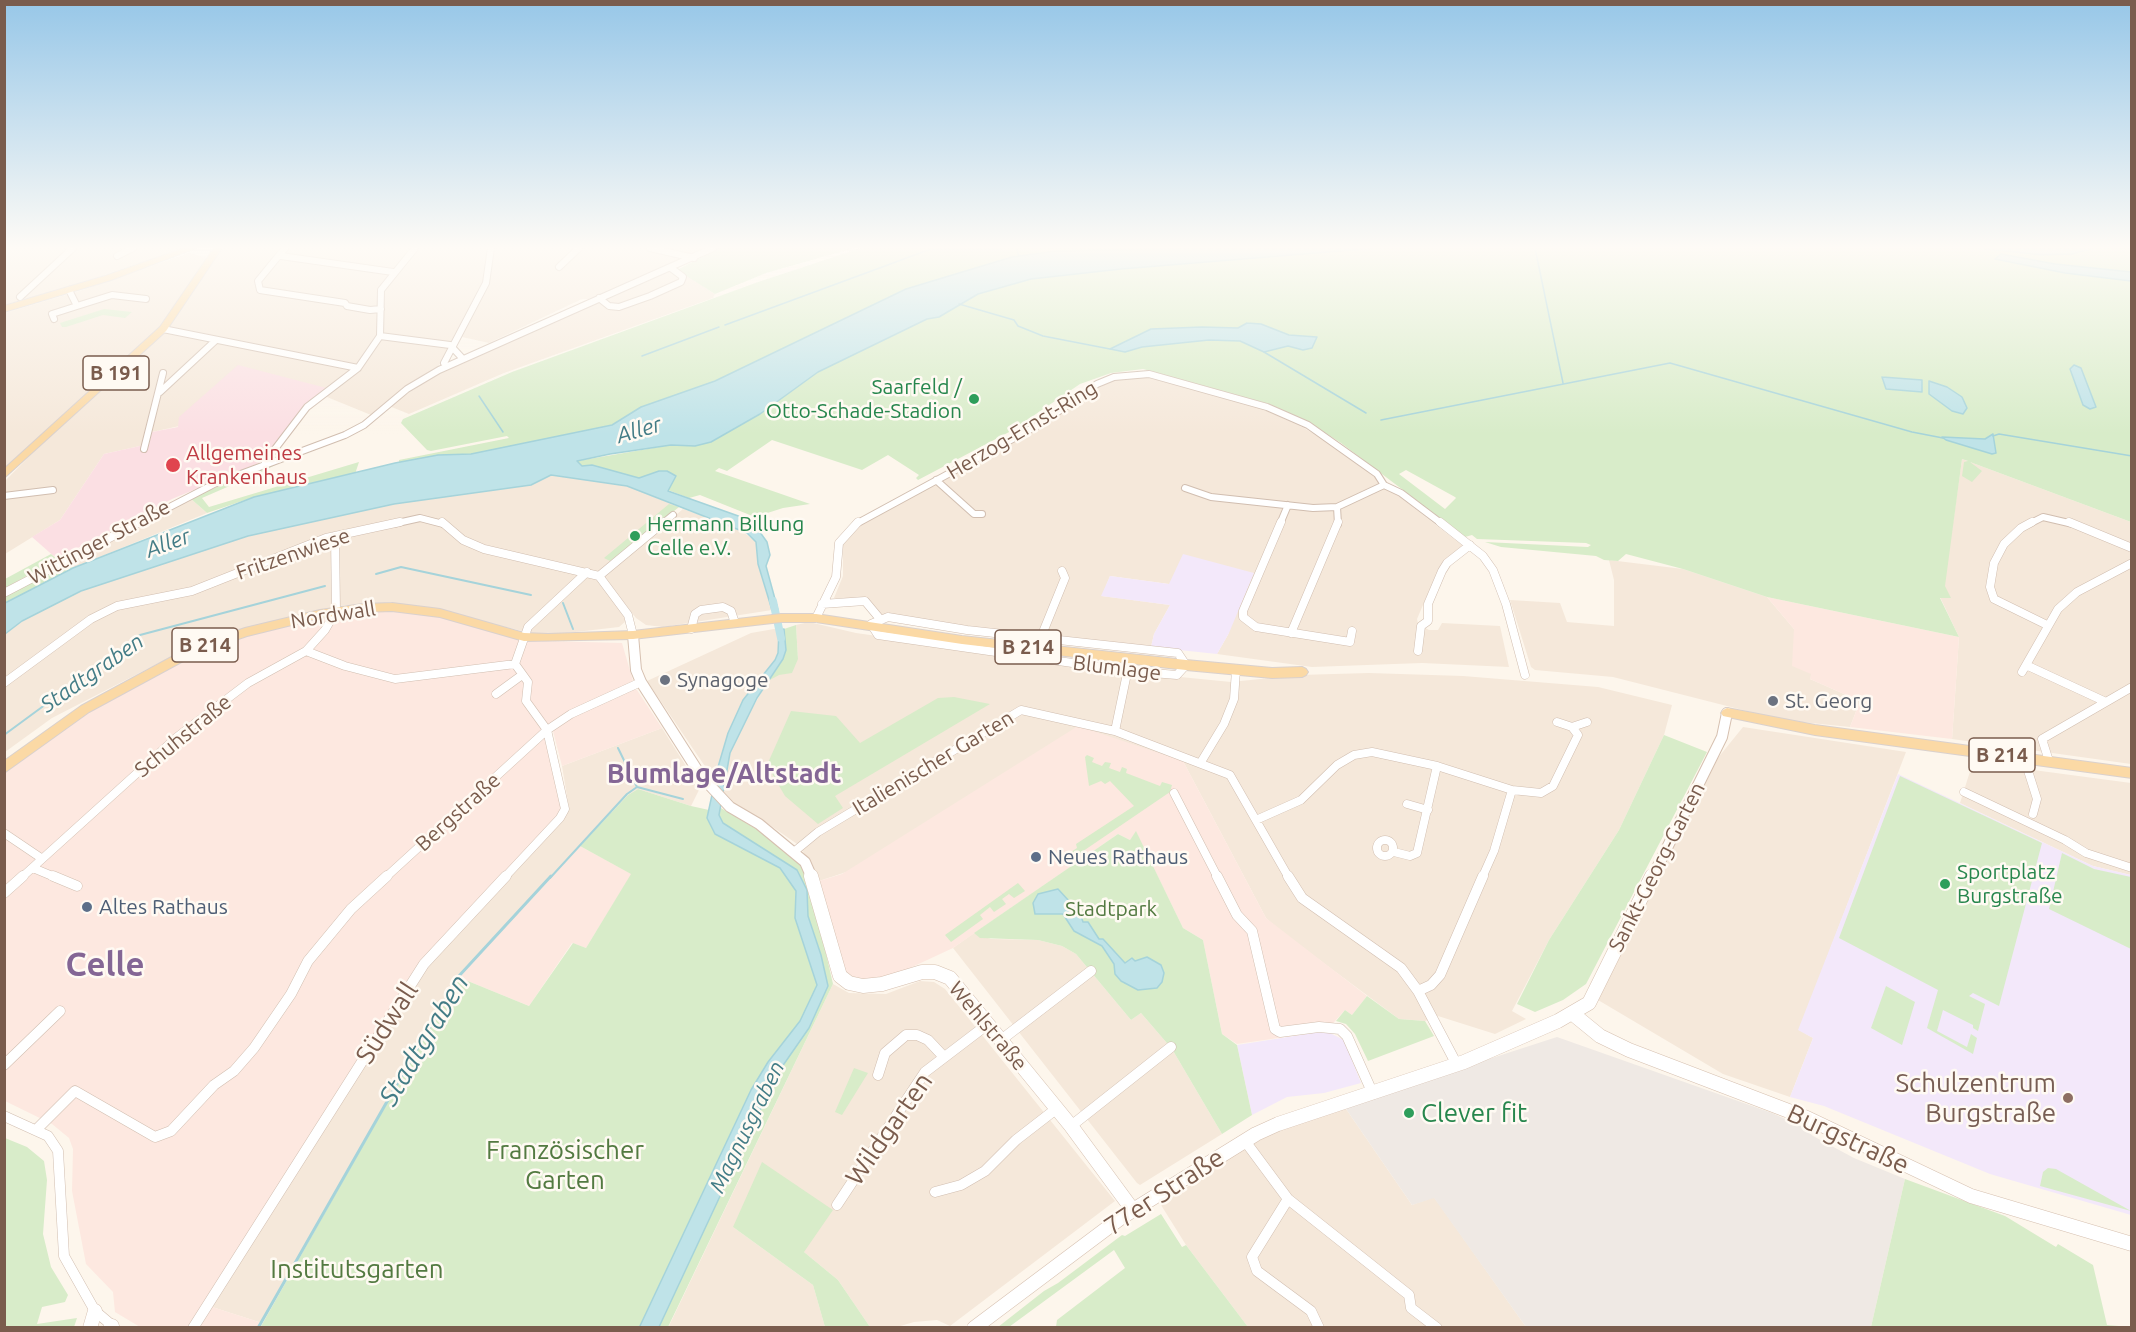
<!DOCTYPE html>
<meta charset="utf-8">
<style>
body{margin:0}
#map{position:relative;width:2136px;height:1332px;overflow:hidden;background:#fdf6ec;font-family:Ubuntu,sans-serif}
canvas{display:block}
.frame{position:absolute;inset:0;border:6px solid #7a5c4d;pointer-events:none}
</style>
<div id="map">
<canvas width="2136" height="1332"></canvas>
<div class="frame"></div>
</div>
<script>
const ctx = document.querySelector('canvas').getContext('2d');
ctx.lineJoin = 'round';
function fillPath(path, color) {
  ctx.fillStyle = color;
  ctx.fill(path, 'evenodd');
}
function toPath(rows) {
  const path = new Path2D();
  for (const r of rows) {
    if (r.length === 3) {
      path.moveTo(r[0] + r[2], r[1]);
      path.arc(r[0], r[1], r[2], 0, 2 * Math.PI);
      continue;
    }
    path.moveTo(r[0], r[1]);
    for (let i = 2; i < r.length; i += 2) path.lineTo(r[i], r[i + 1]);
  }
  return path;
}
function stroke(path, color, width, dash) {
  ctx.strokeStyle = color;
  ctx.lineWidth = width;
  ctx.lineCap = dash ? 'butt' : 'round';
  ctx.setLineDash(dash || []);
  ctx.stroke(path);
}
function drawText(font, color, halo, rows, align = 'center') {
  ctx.font = font + ' Ubuntu,sans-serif';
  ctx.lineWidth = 5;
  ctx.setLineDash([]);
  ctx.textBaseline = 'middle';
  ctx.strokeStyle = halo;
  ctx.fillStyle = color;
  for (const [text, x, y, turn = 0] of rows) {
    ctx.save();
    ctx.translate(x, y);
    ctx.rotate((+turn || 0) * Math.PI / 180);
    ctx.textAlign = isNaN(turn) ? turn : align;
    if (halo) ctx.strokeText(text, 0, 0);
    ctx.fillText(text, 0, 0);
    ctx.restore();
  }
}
fillPath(toPath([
 [4,248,185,248,78,284,5,305],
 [222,248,488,248,483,281,438,367,371,415,322,395,152,432,149,444,104,454,60,520,5,554,5,481,57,428,164,333],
 [493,248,706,248,589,299,582,299,489,343,462,337,491,273],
 [189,253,207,258,161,326,5,471,5,313,79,291],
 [675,268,715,294,713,298,504,373,409,414,389,406,440,372],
 [1149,376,1261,408,1304,428,1337,448,1463,546,1443,561,1438,570,1417,619,1418,624,1429,630,1438,630,1442,623,1500,626,1509,667,1422,663,1312,667,1217,654,1229,633,1169,584,1110,576,1102,596,1170,605,1154,634,1151,647,969,628,880,614,869,601,834,598,843,576,843,542,859,524,1004,449,1055,417,1085,395,1115,379],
 [1962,459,2131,522,2131,764,1952,739,1959,637,1940,597,1950,598,1944,586],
 [551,475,627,486,679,507,599,572,597,578,626,616,626,621,619,627,567,633,530,633,421,606,345,605,241,629,188,648,52,718,5,752,5,634,22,621,81,591,248,536,394,504,531,485],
 [190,498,207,513,73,568,64,562],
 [683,509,741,530,756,542,758,564,772,610,663,627,646,625,636,618,603,576],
 [1609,560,1683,569,1767,597,1794,629,1812,674,1810,679,1860,701,1850,727,1782,720,1613,677,1535,670,1531,667,1510,600,1560,603,1567,622,1614,626,1614,580],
 [809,622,856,633,1130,672,1231,682,1299,675,1369,673,1463,676,1598,687,1672,705,1664,735,1619,830,1549,940,1512,1011,1526,1019,1495,1034,1438,1016,1425,1021,1399,1019,1279,930,1266,918,1183,761,819,881,800,846,764,821,740,810,723,793,730,753,747,717,768,681,798,659,796,625],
 [774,629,779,630,778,653,768,672,743,700,728,733,715,781,647,681,751,633],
 [1743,727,1906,752,1799,1030,1813,1038,1790,1097,1723,1074,1598,1000,1713,764],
 [662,728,700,788,691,806,638,789,628,795,458,976,262,1323,212,1307,428,965,566,816,569,808,562,766],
 [1973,762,2131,783,2131,875,2093,866,1960,803],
 [974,933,991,939,1038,940,1062,946,1076,954,1131,1020,1141,1013,1172,1049,1222,1134,1140,1185,1137,1183,953,948],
 [920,981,934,982,945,989,1115,1201,950,1326,937,1320,914,1322,897,1327,870,1327,838,1280,804,1252,733,1227,813,1285,825,1327,668,1328,833,984,849,993,886,994],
 [1344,1106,1412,1205,1434,1197,1526,1327,1248,1327,1186,1245,1161,1205,1231,1157,1282,1127]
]), '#f5e8da');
fillPath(toPath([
 [1767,597,1959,637,1952,739,1850,727,1860,701,1810,679,1811,674,1792,666,1794,629],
 [386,609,440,614,508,636,546,641,622,643,633,681,569,712,547,729,564,809,424,964,212,1307,262,1323,260,1327,140,1327,115,1312,113,1292,86,1264,72,1191,73,1149,69,1138,52,1124,5,1101,5,773,100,703,187,656,266,628,337,614],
 [633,689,637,690,662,728,562,766,553,731,567,719],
 [1078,726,1183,761,1266,918,1367,996,1352,1015,1345,1010,1326,1031,1237,1044,1222,1034,1203,940,1183,928,1136,832,1130,840,1118,834,953,948,882,981,863,983,842,969,819,881,842,874],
 [580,846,632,874,586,948,572,943,529,1006,458,977]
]), '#fde8e0');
fillPath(toPath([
 [1557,1037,1772,1113,1801,1126,1813,1136,1854,1158,1905,1179,1871,1327,1526,1327,1434,1198,1412,1205,1344,1106]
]), '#efe9e4');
fillPath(toPath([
 [1183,554,1254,573,1229,633,1217,654,1151,647,1154,634,1170,605,1101,596,1110,576,1169,584],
 [1898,774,2093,866,2131,875,2131,1215,1990,1174,1824,1106,1790,1097,1813,1038,1798,1030],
 [1326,1031,1344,1040,1361,1083,1324,1093,1287,1097,1252,1115,1237,1045]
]), '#f3e8fa');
fillPath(toPath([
 [238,365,334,390,311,407,273,457,172,499,57,559,32,537,60,520,104,454,149,444,152,432,178,427,179,417]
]), '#fbdfe3');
fillPath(toPath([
 [719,248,854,248,766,273,715,294,677,270],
 [861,248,2131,248,2131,522,1970,462,1982,471,1972,482,1962,476,1964,462,1968,461,1962,459,1945,586,1951,598,1940,598,1959,637,1767,597,1683,569,1626,554,1618,561,1604,560,1596,556,1501,547,1485,542,1588,547,1591,545,1586,543,1477,539,1472,535,1465,537,1341,443,1310,423,1269,404,1143,369,1111,373,1080,384,1011,431,918,480,916,478,919,475,888,455,862,470,772,440,727,471,719,468,715,471,810,504,783,508,755,517,700,495,689,498,668,490,659,471,639,478,592,465,582,466,577,461,671,445,695,446,641,407,612,425,594,429,471,454,438,455,399,463,399,460,509,438,507,436,431,451,427,450,401,423,403,419,512,372,758,282],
 [1406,470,1455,497,1456,498,1445,509,1399,474],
 [104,309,132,312,125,318,103,315,66,327,62,327,60,323],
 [286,459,264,471,202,498,209,507,359,462,355,474,254,497,207,513,190,498],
 [669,504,679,507,610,561,604,558],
 [51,554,57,559,5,588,5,579],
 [64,562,73,568,5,603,4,596],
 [796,625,798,659,792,673,779,675,768,681,783,659,786,650,784,629],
 [954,697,990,704,835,796,843,808,818,824,785,796,767,765,791,711,836,716,860,743,938,698],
 [1664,735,1707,752,1586,984,1563,1000,1535,1012,1517,1004,1549,940,1619,830],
 [1087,755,1094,758,1092,762,1102,766,1105,762,1111,763,1109,768,1120,772,1122,767,1127,769,1126,773,1160,786,1162,782,1172,785,1170,792,1070,860,1068,854,1077,848,1076,844,1134,806,1110,781,1105,784,1101,781,1089,786,1085,757],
 [1900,776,2042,843,1999,1006,1973,993,1969,996,1985,1004,1978,1031,1973,1028,1973,1025,1943,1010,1937,1031,1967,1047,1971,1034,1977,1038,1973,1054,1927,1028,1938,990,1839,938],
 [638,789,691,806,709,810,721,808,793,851,810,884,833,984,668,1327,260,1328,458,977,529,1006,573,943,586,948,631,874,580,846,628,795],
 [1136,831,1183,928,1203,940,1222,1034,1237,1045,1252,1115,1222,1134,1172,1049,1141,1013,1131,1020,1076,954,1062,946,1038,940,980,938,974,933,1118,834,1130,840],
 [2062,853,2094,869,2131,877,2131,949,2049,909],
 [1018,883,1025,891,1014,898,1009,894,1002,899,1006,904,994,912,990,907,980,915,983,919,951,942,945,935],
 [1886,986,1915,1002,1902,1045,1871,1028],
 [1367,996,1399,1019,1425,1021,1434,1036,1368,1061,1355,1034,1346,1024,1336,1021,1345,1010,1352,1015],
 [854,1068,868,1073,842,1115,835,1112],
 [5,1138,27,1147,44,1161,47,1180,43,1234,51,1267,68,1295,65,1302,42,1307,37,1324,77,1318,74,1327,5,1327],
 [762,1162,833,1210,804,1252,838,1280,870,1327,825,1327,813,1285,733,1227],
 [2048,1168,2056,1169,2131,1211,2040,1186,2043,1172],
 [1905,1179,2005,1216,2056,1247,2058,1244,2093,1265,2107,1325,2131,1327,1871,1327],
 [1161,1214,1182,1247,1186,1245,1248,1327,1056,1327,1057,1320,1125,1268,1114,1250,1009,1327,998,1327,1044,1291,1058,1283,1122,1235,1125,1236]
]), '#d8ecc9');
const water = toPath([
 [1191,248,1377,248,1121,269,1031,279,978,294,939,317,927,319,818,372,760,414,711,442,695,446,671,445,610,454,577,461,582,466,592,465,639,478,659,471,667,471,676,476,668,491,744,518,757,528,767,542,770,555,766,566,778,610,772,610,758,564,756,542,747,533,627,486,551,475,531,485,394,504,248,536,81,591,22,621,5,634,5,603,73,568,254,497,395,463,438,455,471,454,612,425,641,407,715,381,906,289,1012,257,1056,251,1191,248],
 [1977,248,2094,248,2072,254,2043,255,1977,248],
 [2001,254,2055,264,2131,272,2131,281,2065,273,1995,259,2001,254],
 [1247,323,1261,324,1289,335,1317,337,1312,348,1303,350,1288,346,1264,352,1240,341,1209,340,1142,347,1125,352,1110,349,1151,329,1202,327,1238,328,1247,323],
 [2074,365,2081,368,2096,407,2090,409,2083,405,2070,369,2074,365],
 [1882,377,1922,380,1922,392,1886,389,1882,377],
 [1929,381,1947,387,1962,397,1967,408,1963,414,1952,411,1929,394,1929,381],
 [1993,434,1996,453,1992,454,1946,440,1942,437,1985,439,1993,434],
 [784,629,786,650,783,659,757,698,730,753,719,815,723,823,797,870,807,890,808,916,821,955,828,986,809,1028,777,1074,659,1327,639,1328,751,1090,768,1062,800,1021,817,985,795,918,796,891,780,868,715,834,707,818,718,767,728,733,743,700,775,660,778,653,779,630,784,629],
 [1058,889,1080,913,1083,922,1088,922,1099,939,1103,939,1125,963,1132,958,1135,961,1147,957,1161,965,1164,973,1162,982,1157,988,1138,990,1121,981,1115,974,1114,964,1102,946,1074,931,1063,914,1035,914,1033,903,1038,894,1058,889]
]);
fillPath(water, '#bfe3e8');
stroke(water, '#a5d3da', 1.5);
stroke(toPath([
 [1016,248,1019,256],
 [1535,248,1563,383],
 [959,304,1014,320,1018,326,1043,336,1110,349],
 [725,325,931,249,1002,249],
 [1264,352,1366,413],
 [642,356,719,327],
 [479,396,503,432],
 [1381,420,1670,363,1912,432,1943,438],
 [1993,436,1999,434,2132,456]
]), '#a5d3da', 1.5);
stroke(toPath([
 [376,574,401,567,531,595],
 [563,603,573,629],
 [4,735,140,635,325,586],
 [637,787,683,799],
 [550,878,627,794,637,787,618,748]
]), '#a5d3da', 2);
stroke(toPath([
 [258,1328,458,977,551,876]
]), '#a5d3da', 3);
stroke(toPath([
 [773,601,781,638]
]), '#bfe3e8', 8);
const streetFar2 = toPath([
 [285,248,258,281,260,290,345,303,347,306,370,310,381,309],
 [650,248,694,258],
 [117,256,133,248],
 [281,256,393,272],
 [559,267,579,248],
 [69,290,77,306,112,295,146,299],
 [20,297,73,248],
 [599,298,609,306,619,307,650,296,681,282,683,277,671,268],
 [54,319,52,314,77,306],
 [163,329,358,368],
 [380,336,450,345,463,359],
 [444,363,486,283,491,248],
 [160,392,216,340],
 [144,449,163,373],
 [265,462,307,407,358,368,380,336,381,290,415,248],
 [936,480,974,514,982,514],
 [1185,488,1211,497,1313,508,1337,507,1384,485],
 [4,496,53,490],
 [1337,507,1338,524],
 [137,524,214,484,345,435,364,425,407,389,439,370,713,248],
 [393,524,420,518,443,524],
 [662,524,673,515],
 [856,524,1042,423,1097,384,1114,377,1149,374,1267,407,1308,425,1377,474,1384,485,1401,493,1442,524],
 [1280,524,1288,505],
 [2029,524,2043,517,2073,524]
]);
const streetFar1 = toPath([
 [442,522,463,540,484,549,599,576,628,615,633,635],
 [1281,522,1243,611,1243,617,1256,627,1350,642,1352,631],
 [1440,522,1483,556,1493,570,1506,604,1525,675],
 [2032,522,2021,528,2004,544,1994,563,1990,587,1994,599,2047,625],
 [2069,522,2132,548],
 [599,576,664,522],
 [4,593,140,522],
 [822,604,865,601,880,619],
 [888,617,967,630,1178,653,1186,665,1177,675,1128,671,878,635,871,624,888,617],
 [816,618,836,577,839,543,858,522],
 [691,629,695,614,701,610,723,607,731,611,735,623],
 [1291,633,1338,522],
 [1039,642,1065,578,1062,571],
 [306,651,345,666,395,679,515,664],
 [1418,651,1421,626,1428,621,1428,604,1442,571,1447,563,1470,545],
 [515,664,528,627,587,572],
 [515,664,528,682,526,701,547,730],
 [2026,665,2106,702],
 [2022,672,2058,609,2077,592,2132,563],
 [4,683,91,619,117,606,192,591,326,538,400,522],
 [496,694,522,675],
 [1557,722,1572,727],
 [1115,731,1130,659],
 [2024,758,2037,799,2033,814],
 [2049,761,2042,739,2132,687],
 [1201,762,1224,724,1234,699,1236,670],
 [1512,790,1541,793,1553,786,1578,735,1572,727,1587,722],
 [1964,792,2065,840,2086,853,2132,868],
 [1174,793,1218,878],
 [1407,804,1428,810],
 [1256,820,1301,800,1337,765,1354,755,1372,752,1437,766,1512,790,1494,851,1482,878],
 [4,833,41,858],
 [1385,848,8],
 [795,851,818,832,1021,710,1115,731,1230,775,1289,878],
 [1394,852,1410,856,1417,853,1437,766],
 [33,868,57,878],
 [21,878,177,737,248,683,306,651,325,630,336,611,335,536],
 [385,878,547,730,571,714,641,682],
 [504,878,560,818,565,809,547,730]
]);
const street = toPath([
 [53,876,77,886],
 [1217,876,1237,915,1252,931,1275,1029,1280,1032,1319,1027,1340,1029,1347,1036,1373,1094],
 [1288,876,1302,898,1401,968,1418,991,1457,1065],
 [4,893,23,876],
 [1418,991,1431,985,1440,975,1483,876],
 [1001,1040,1091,971],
 [4,1065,60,1011],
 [878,1075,885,1053,906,1035,917,1035,928,1040,944,1057],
 [4,1116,48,1136,58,1151,64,1256,95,1311,114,1327],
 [1071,1126,1171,1047],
 [36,1130,75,1091,155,1137,171,1131,214,1085,234,1071,254,1048,291,994,308,961,351,909,387,876],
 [1245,1141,1288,1199,1409,1295,1411,1308,1437,1328],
 [935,1192,961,1185,985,1171,1016,1140,1056,1109],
 [1288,1199,1252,1257,1257,1271,1311,1311,1319,1328],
 [837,1205,925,1072,988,1024],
 [193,1328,424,964,506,876]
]);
const secondaryFar1 = toPath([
 [633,635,636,670,641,682,701,776,730,807,759,824,805,862,812,878],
 [1652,878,1722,737,1727,713]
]);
const secondary = toPath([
 [811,876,840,976,849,983,863,986,882,984,922,972,935,972,950,978,1071,1126,1132,1209],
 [1573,1014,1600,1036,1629,1050,1807,1118,1971,1196,2132,1244],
 [90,1328,95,1311],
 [110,1328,112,1326],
 [974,1328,1122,1217,1256,1134,1278,1124,1464,1062,1558,1021,1589,1003,1652,876]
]);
const primary = toPath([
 [185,248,196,248,111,280,4,312,4,306,105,276,185,248],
 [214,248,222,248,166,331,4,478,4,469,160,327,214,248],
 [392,603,440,609,524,633,548,634,633,631,781,614,816,614,962,636,1186,660,1272,668,1302,667,1306,669,1308,672,1306,675,1302,677,1272,678,1186,670,962,644,816,622,781,622,633,639,524,641,440,617,392,611,363,612,320,618,247,636,198,653,89,712,4,773,4,761,81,706,190,647,245,628,320,610,363,604,392,603],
 [1727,708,1815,725,2132,768,2132,778,1815,735,1723,716,1721,713,1723,710,1727,708]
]);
stroke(streetFar2, '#d1beb0', 8);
stroke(streetFar1, '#d1beb0', 9);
stroke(street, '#d1beb0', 11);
stroke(secondaryFar1, '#d6c0b0', 12);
stroke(secondary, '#d6c0b0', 15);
stroke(primary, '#dad1cd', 2);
stroke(streetFar2, '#fff', 6);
stroke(streetFar1, '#fff', 8);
stroke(street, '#fff', 10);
stroke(secondaryFar1, '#fff', 10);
stroke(secondary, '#fff', 14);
fillPath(primary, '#fbd9a5');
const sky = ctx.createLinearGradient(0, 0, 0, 434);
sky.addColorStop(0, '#97c7e8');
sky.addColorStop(0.57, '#fefbf6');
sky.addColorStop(1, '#fefbf600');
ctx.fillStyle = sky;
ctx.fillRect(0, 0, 2136, 434);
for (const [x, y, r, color] of [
 [974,399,6,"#2e9e5b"],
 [173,465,8,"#e0444e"],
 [635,536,6,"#2e9e5b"],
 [665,680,6,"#6b7280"],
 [1773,701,6,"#6b7280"],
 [1036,857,6,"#5c6f8a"],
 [1945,884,6,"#2e9e5b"],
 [87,907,6,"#5c6f8a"],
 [2068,1098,6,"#8d6e63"],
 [1409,1113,6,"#2e9e5b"]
]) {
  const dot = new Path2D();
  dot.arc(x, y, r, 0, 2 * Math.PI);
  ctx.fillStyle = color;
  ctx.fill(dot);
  stroke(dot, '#fffaf3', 2);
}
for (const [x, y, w] of [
 [116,373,66],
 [205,645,66],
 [1028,647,66],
 [2002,755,66]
]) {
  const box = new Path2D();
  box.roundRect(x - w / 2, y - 17, w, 34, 4.5);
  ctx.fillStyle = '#fffaf3';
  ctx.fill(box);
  stroke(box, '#7a5c4d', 1.5);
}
drawText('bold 20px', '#7a5c4d', null, [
 ["B 191",116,373],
 ["B 214",205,645],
 ["B 214",1028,647],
 ["B 214",2002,755]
]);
drawText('21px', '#27864d', '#fffaf3', [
 ["Saarfeld /",962,387,"right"],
 ["Otto-Schade-Stadion",962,411,"right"],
 ["Hermann Billung",647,524],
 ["Celle e.V.",647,548],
 ["Sportplatz",1957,872],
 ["Burgstraße",1957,896]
], 'left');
drawText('21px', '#7a5c4d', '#fffaf3', [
 ["Herzog-Ernst-Ring",1022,430,-31],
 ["Wittinger Straße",99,542,-28],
 ["Fritzenwiese",293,554,-19],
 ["Nordwall",333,615,-9],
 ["Blumlage",1117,668,7],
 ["Schuhstraße",183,736,-39],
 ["Italienischer Garten",933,763,-31],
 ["Bergstraße",458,812,-42],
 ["Sankt-Georg-Garten",1657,867,-63],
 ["Wehlstraße",988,1026,50]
]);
drawText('21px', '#be3a42', '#fffaf3', [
 ["Allgemeines",186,453],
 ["Krankenhaus",186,477]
], 'left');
drawText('21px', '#5b616d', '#fffaf3', [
 ["Synagoge",677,680],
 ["St. Georg",1785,701]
], 'left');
drawText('21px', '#4e5e75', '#fffaf3', [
 ["Neues Rathaus",1048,857],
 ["Altes Rathaus",99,907]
], 'left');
drawText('21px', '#537a41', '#fffaf3', [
 ["Stadtpark",1111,909]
]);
drawText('italic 22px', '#437c86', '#fffaf3', [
 ["Aller",639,430,-16],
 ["Aller",168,543,-20],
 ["Stadtgraben",92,673,-35],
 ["Magnusgraben",747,1127,-64]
]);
drawText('26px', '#7a5c4d', '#fffaf3', [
 ["Südwall",387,1023,-57],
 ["Wildgarten",889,1129,-55],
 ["Burgstraße",1848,1139,25],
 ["77er Straße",1164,1192,-33]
]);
drawText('26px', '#785e54', '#fffaf3', [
 ["Schulzentrum",2056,1083],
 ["Burgstraße",2056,1113]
], 'right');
drawText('26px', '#27864d', '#fffaf3', [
 ["Clever fit",1421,1113]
], 'left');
drawText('26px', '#537a41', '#fffaf3', [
 ["Französischer",565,1150],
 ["Garten",565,1180],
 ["Institutsgarten",357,1269]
]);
drawText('bold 27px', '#846695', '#fffaf3', [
 ["Blumlage/Altstadt",724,774]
]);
drawText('italic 27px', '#437c86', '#fffaf3', [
 ["Stadtgraben",424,1040,-59]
]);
drawText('bold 33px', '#846695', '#fffaf3', [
 ["Celle",105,965]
]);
</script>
